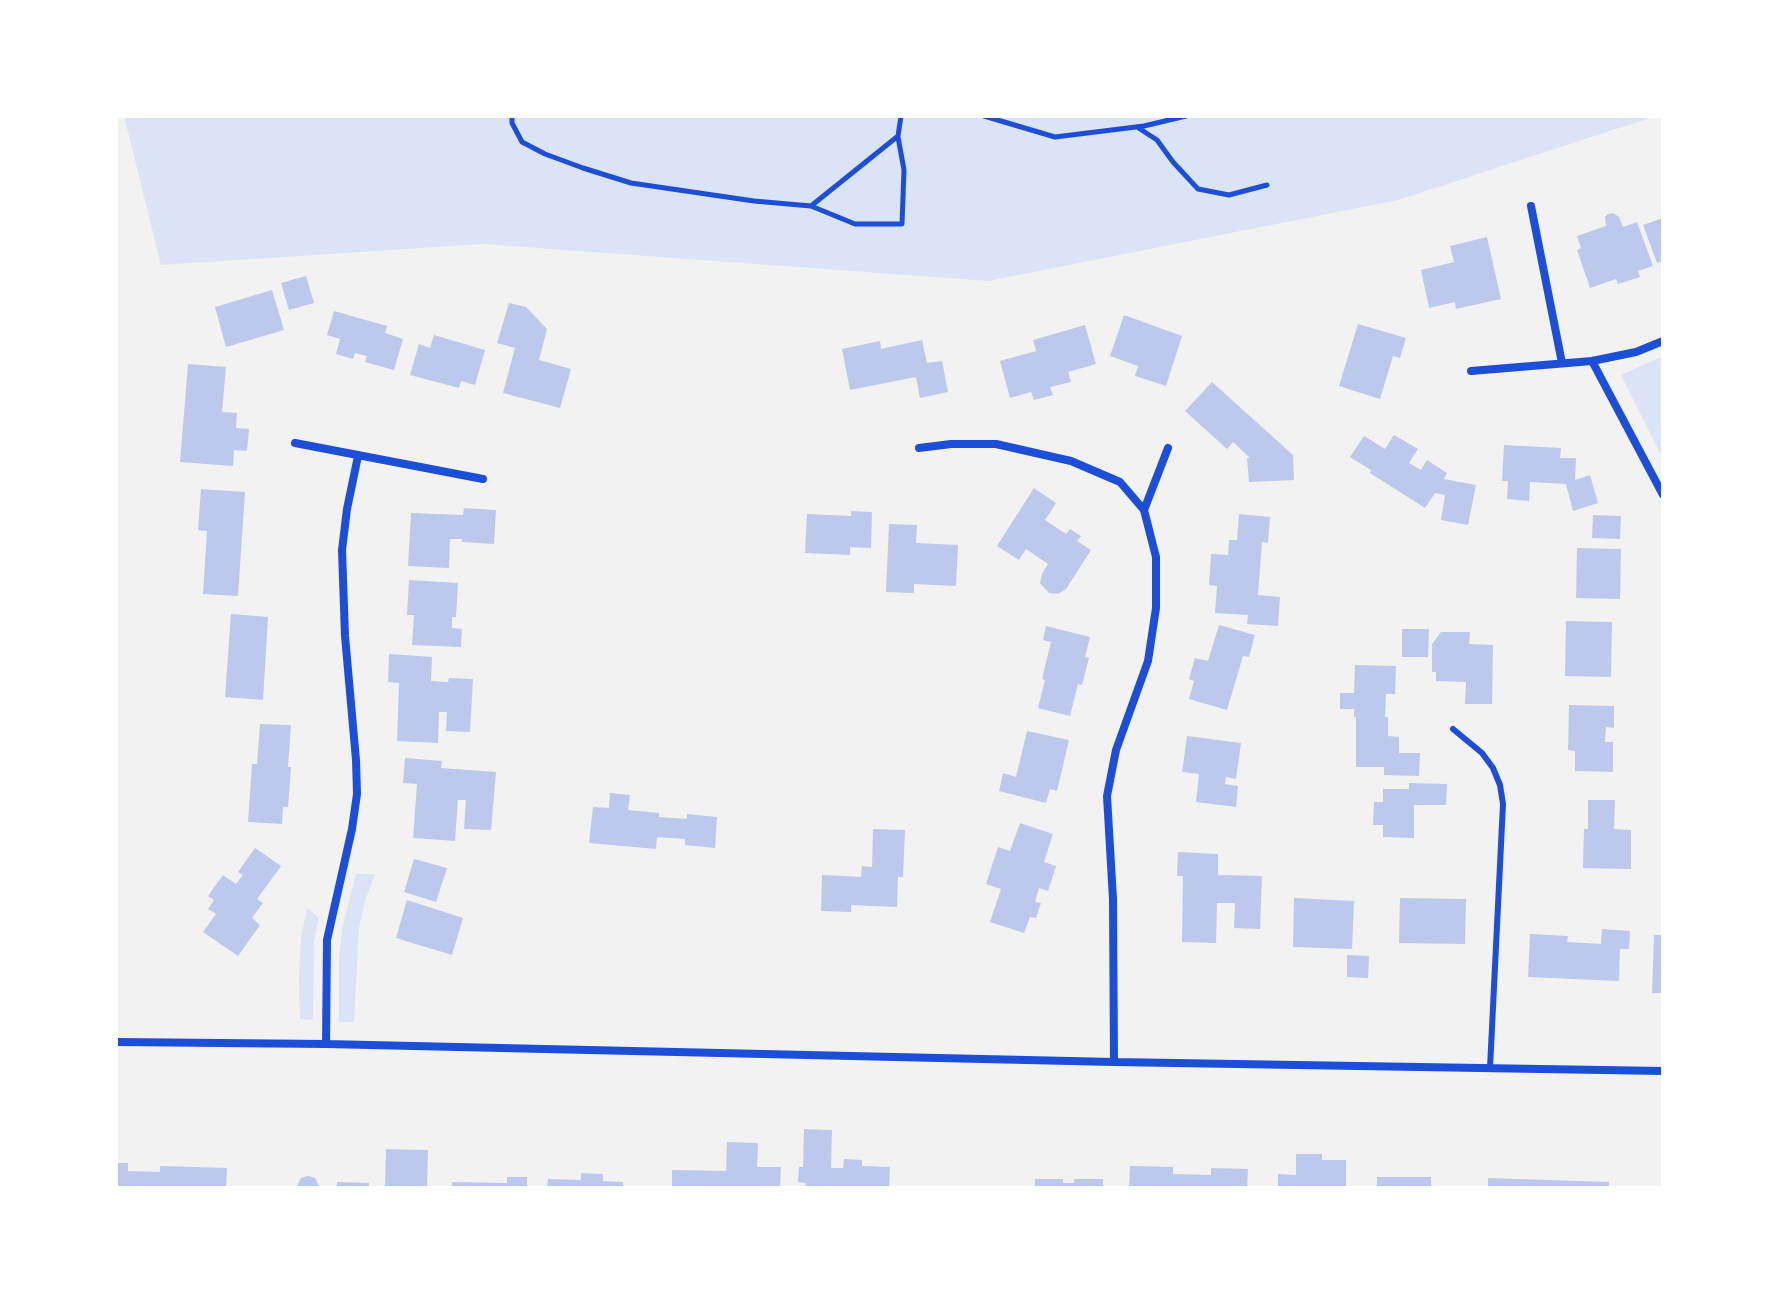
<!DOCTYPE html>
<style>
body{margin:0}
#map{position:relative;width:1779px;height:1304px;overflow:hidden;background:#f2f2f2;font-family:Merriweather,serif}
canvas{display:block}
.frame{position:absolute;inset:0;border:118px solid #fff;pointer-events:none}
</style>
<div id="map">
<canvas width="1779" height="1304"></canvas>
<div class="frame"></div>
</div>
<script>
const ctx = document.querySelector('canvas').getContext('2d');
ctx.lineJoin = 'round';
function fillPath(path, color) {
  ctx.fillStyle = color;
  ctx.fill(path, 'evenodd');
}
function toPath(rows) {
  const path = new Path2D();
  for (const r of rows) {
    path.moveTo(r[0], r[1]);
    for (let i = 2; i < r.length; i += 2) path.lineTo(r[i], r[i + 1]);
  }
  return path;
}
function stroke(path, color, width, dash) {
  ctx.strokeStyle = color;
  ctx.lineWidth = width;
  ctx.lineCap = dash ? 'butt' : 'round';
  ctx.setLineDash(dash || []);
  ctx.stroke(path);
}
fillPath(toPath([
 [124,116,1656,116,1398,200,988,281,483,244,161,265],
 [1663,356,1663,459,1621,375],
 [356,874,375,874,365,901,359,928,354,1022,339,1022,339,959,342,928],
 [307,908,319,918,314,941,313,1020,300,1019,299,978,301,938]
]), '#dbe4f7');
fillPath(toPath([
 [1613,213,1619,217,1623,227,1637,222,1653,266,1638,271,1640,277,1618,284,1616,279,1590,288,1577,250,1581,248,1577,236,1606,226,1605,217,1608,214],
 [1663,218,1663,261,1657,263,1643,225],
 [1487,237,1501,299,1456,309,1455,302,1429,308,1421,270,1454,262,1450,246],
 [306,276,314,303,289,310,281,283],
 [272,290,284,330,226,347,215,307],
 [509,303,526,307,547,329,539,360,571,369,560,408,503,393,515,348,497,343],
 [334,311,387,326,385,333,403,339,394,370,365,362,367,356,355,353,353,359,336,354,340,339,327,335],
 [1124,315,1182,336,1166,386,1135,376,1138,366,1110,356],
 [1358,324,1406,338,1400,358,1393,356,1380,399,1339,386],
 [1085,325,1096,364,1068,372,1071,382,1050,387,1053,395,1034,400,1031,392,1010,398,1000,361,1036,351,1033,340],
 [434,335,485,350,475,385,461,381,459,388,410,375,419,344,430,348],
 [922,340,927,363,942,361,948,392,920,398,916,377,850,390,842,349,880,341,881,349],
 [188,364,226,367,222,412,237,413,236,428,249,429,247,451,234,450,233,466,180,462],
 [1212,382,1293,455,1294,480,1249,482,1247,458,1250,458,1233,442,1227,449,1185,411],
 [1394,435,1418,449,1409,463,1421,470,1427,460,1447,473,1444,479,1476,485,1468,525,1441,520,1445,495,1435,493,1425,508,1370,473,1371,470,1350,457,1364,436,1385,449],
 [1504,445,1561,448,1560,458,1576,458,1575,480,1590,475,1598,503,1573,511,1566,484,1530,482,1529,501,1507,499,1508,481,1502,481],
 [1034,488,1056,503,1045,520,1066,534,1070,529,1081,536,1077,541,1091,550,1066,589,1058,594,1049,593,1040,583,1042,574,1048,564,1026,549,1019,560,997,546],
 [201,489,245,492,238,596,203,594,207,531,198,530],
 [464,508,496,510,494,544,462,542,462,539,450,539,449,568,408,566,411,513,463,515],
 [851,511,872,512,871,548,850,547,850,555,805,553,807,514,851,516],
 [1239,514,1270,517,1268,543,1262,542,1258,595,1280,597,1278,626,1247,624,1248,615,1215,613,1217,586,1209,585,1211,554,1228,555,1229,540,1237,540],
 [1593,515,1621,516,1620,539,1592,538],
 [889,524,917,525,916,543,958,545,956,586,914,584,914,593,886,592],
 [1577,548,1621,549,1620,599,1576,598],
 [409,580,458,583,456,617,452,617,452,628,462,629,461,647,412,645,414,615,407,615],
 [231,614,268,617,263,700,225,697],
 [1566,621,1612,622,1611,677,1565,676],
 [1219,625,1255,635,1249,657,1243,656,1227,710,1189,699,1194,681,1189,679,1195,658,1208,661],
 [1046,626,1090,637,1085,657,1089,658,1082,685,1078,684,1070,716,1038,708,1045,680,1042,679,1051,642,1043,640],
 [1402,629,1429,629,1428,657,1402,657],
 [1441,632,1470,632,1469,644,1493,645,1492,704,1465,704,1466,682,1436,681,1436,672,1432,672,1432,644],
 [389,654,432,657,431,681,448,682,449,678,473,679,470,732,446,731,447,712,439,712,438,743,397,741,399,683,388,682],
 [1355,665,1396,666,1395,694,1386,694,1385,717,1388,717,1388,736,1399,737,1399,753,1420,753,1419,776,1384,775,1384,767,1356,767,1356,717,1354,717,1354,709,1340,709,1340,693,1354,693],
 [1569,705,1614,706,1614,728,1606,727,1605,742,1613,742,1613,772,1575,771,1575,751,1568,750],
 [260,724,291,725,288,767,291,767,288,807,283,807,282,824,248,822,252,764,257,764],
 [1027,731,1069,740,1057,791,1050,789,1046,803,999,791,1003,773,1016,777],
 [1187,736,1241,743,1236,779,1226,777,1225,784,1238,786,1236,807,1196,802,1199,774,1182,772],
 [405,758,442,761,441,768,496,772,491,830,464,829,466,800,458,800,455,841,413,838,417,784,403,783],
 [1409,783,1447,784,1446,805,1414,805,1414,838,1383,837,1383,825,1373,825,1374,802,1383,802,1383,789,1409,789],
 [610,793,630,795,628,810,659,813,659,817,687,819,687,814,717,817,715,848,685,845,685,839,657,837,656,849,589,843,593,807,609,808],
 [1588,800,1615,800,1614,829,1631,830,1631,869,1583,868,1584,829,1588,829],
 [1020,823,1053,834,1044,862,1056,866,1048,891,1039,888,1035,902,1041,903,1036,918,1030,917,1024,933,990,922,1001,889,986,884,998,847,1010,851],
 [873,829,905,830,903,877,898,877,897,907,851,905,851,912,821,911,822,875,861,877,862,866,872,867],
 [255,848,281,866,257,899,263,903,252,918,260,925,238,956,203,932,216,914,208,909,214,900,208,896,223,875,236,884,243,875,238,872],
 [1178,852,1218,854,1218,875,1262,876,1260,929,1234,928,1235,903,1217,903,1216,943,1182,942,1183,876,1177,876],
 [414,859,447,868,436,902,404,892],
 [1294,898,1354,901,1352,949,1293,947],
 [1400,898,1466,899,1465,944,1399,943],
 [407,900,463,918,452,955,396,938],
 [1602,929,1630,931,1629,949,1620,949,1619,981,1528,977,1530,934,1568,936,1567,942,1601,944],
 [1654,935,1663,935,1663,993,1652,993],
 [1347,955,1369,956,1368,978,1347,977],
 [804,1129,832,1130,831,1168,843,1168,844,1159,862,1160,862,1166,890,1167,889,1188,805,1188,806,1183,798,1182,799,1167,803,1167],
 [727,1142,758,1143,757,1167,781,1167,780,1188,672,1188,672,1170,726,1171],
 [386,1149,428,1150,427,1188,385,1188],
 [1296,1154,1322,1154,1322,1160,1346,1160,1346,1188,1278,1188,1278,1174,1296,1175],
 [116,1163,128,1163,128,1171,160,1172,160,1166,227,1168,226,1188,116,1188],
 [1130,1166,1173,1167,1173,1174,1211,1175,1211,1168,1248,1169,1247,1188,1129,1188],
 [581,1173,603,1174,603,1181,623,1182,623,1188,547,1188,548,1179,581,1180],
 [308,1176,315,1178,320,1188,296,1188,301,1178],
 [507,1177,527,1177,527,1188,452,1188,452,1182,507,1183],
 [1377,1177,1431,1177,1431,1188,1377,1188],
 [1488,1178,1609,1182,1609,1188,1488,1188],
 [1035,1179,1063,1179,1063,1183,1074,1183,1074,1179,1103,1179,1103,1188,1035,1188],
 [337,1182,369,1183,369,1188,337,1188]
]), '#bdc9ec');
stroke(toPath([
 [512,116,512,123,522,142,545,154,583,168,631,183,754,201,811,206,898,136,901,116],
 [984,116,1055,137,1144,126,1186,116],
 [1137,127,1157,140,1173,162,1198,189,1229,195,1267,185],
 [811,206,855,224,902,224,904,170,898,137]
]), '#1d4ed8', 5);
stroke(toPath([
 [1453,729,1482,753,1493,768,1500,785,1503,804,1490,1068]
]), '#1d4ed8', 6);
stroke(toPath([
 [1531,206,1562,363],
 [1592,361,1663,495],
 [1471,371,1592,361,1636,352,1663,341],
 [295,443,483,479],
 [919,448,951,444,996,444,1071,461,1120,482,1144,510,1156,557,1156,608,1148,661,1116,750,1107,796,1113,899,1114,1062],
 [1144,510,1168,448],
 [116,1042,326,1044,1114,1062,1663,1071],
 [326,1044,327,940,352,829,357,794,356,760,345,636,342,550,347,509,358,456]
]), '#1d4ed8', 8);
</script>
